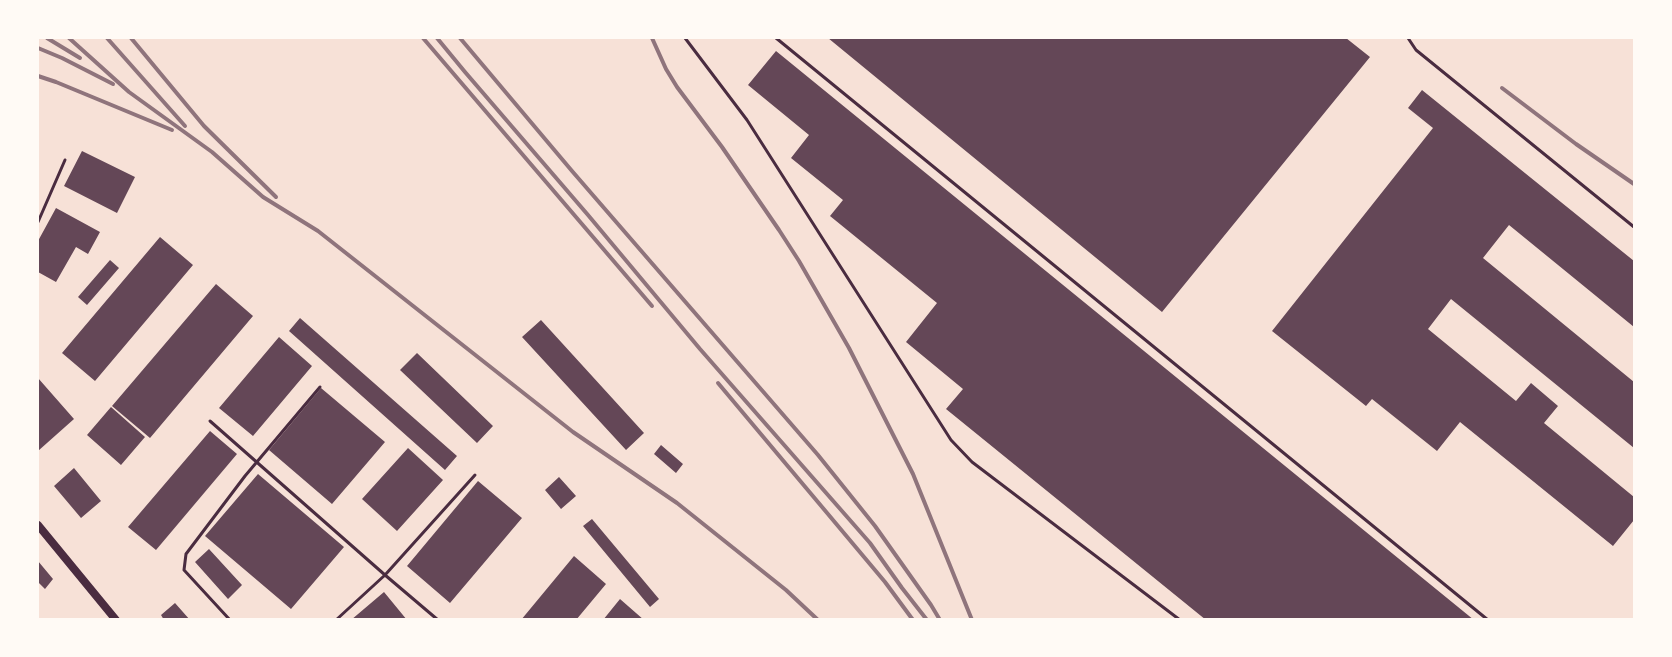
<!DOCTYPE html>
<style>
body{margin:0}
#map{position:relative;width:1672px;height:657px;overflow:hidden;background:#f7e1d7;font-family:"Noto Sans",sans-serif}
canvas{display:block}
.frame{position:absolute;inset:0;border:39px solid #fffaf5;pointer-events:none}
</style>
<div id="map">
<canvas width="1672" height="657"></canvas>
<div class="frame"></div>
</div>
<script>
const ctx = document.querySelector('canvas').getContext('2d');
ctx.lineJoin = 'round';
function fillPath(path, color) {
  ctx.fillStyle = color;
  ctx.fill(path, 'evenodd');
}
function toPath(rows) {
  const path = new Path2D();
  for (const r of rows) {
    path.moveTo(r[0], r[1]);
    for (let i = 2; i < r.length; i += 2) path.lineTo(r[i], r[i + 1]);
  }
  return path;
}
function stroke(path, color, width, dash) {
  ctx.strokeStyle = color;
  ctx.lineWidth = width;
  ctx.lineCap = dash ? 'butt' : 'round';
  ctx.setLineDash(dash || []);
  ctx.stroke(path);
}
fillPath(toPath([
 [828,38,1346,38,1370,57,1162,312],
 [776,51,1474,620,1206,620,946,409,963,389,906,342,937,303,830,216,843,200,791,158,809,135,748,85],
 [1422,90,1634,261,1634,327,1509,225,1483,258,1634,382,1634,448,1451,299,1428,329,1516,401,1531,383,1558,406,1544,423,1634,497,1634,520,1613,546,1460,422,1437,451,1372,399,1366,406,1272,331,1433,128,1408,108],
 [82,151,135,177,117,213,64,186],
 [56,208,100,232,88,254,76,247,56,282,38,272,38,241],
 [160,237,193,265,95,381,62,353],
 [110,260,119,268,87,305,78,297],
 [216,284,253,316,150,438,112,406],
 [300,318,457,456,445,470,289,331],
 [541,320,644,433,626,450,522,337],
 [279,337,312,366,253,436,219,408],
 [417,353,493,426,477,443,400,370],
 [38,378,74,419,38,451],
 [321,388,385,442,332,504,269,450],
 [111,407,145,437,121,465,87,435],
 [210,431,237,454,156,550,128,527],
 [661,445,683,464,676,473,654,454],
 [408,448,443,480,397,531,362,499],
 [74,468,101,501,81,518,54,486],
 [258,474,344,547,291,609,205,536],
 [559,477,576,496,561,509,545,490],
 [478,481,522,518,450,603,407,566],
 [592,519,659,599,650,607,583,526],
 [209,549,242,585,228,599,195,562],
 [574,556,606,584,576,620,521,620],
 [38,561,53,579,45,589,38,582],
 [384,592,407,620,351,620],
 [620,599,644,620,603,620],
 [175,603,190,620,164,620,161,615]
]), '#644757');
stroke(toPath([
 [685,38,747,120,951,440,972,462,1180,620],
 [776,38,1488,620],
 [1408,38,1416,50,1634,227],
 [38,222,65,160],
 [210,421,385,575,438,620],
 [230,620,184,570,186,554,245,476,320,387],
 [336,620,385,575,475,475]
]), '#4a2c40', 3);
stroke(toPath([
 [38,525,116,620]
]), '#4a2c40', 8);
stroke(toPath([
 [47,38,80,58],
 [69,38,129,92,212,152,263,197,318,231,573,432,677,503,786,590,818,620],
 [107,38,185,126],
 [131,38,204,126,276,197],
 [423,38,652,306],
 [437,38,465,72,588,215,700,349,870,543,902,588,927,620],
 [460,38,572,171,818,455,875,526,931,605,940,620],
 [652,38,666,69,677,87,722,147,779,230,799,261,849,348,913,474,972,620],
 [38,48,62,58,113,84],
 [38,76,56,82,172,130],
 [1502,88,1576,144,1634,184],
 [718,383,885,582,913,620]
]), '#8f747c', 4);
</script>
